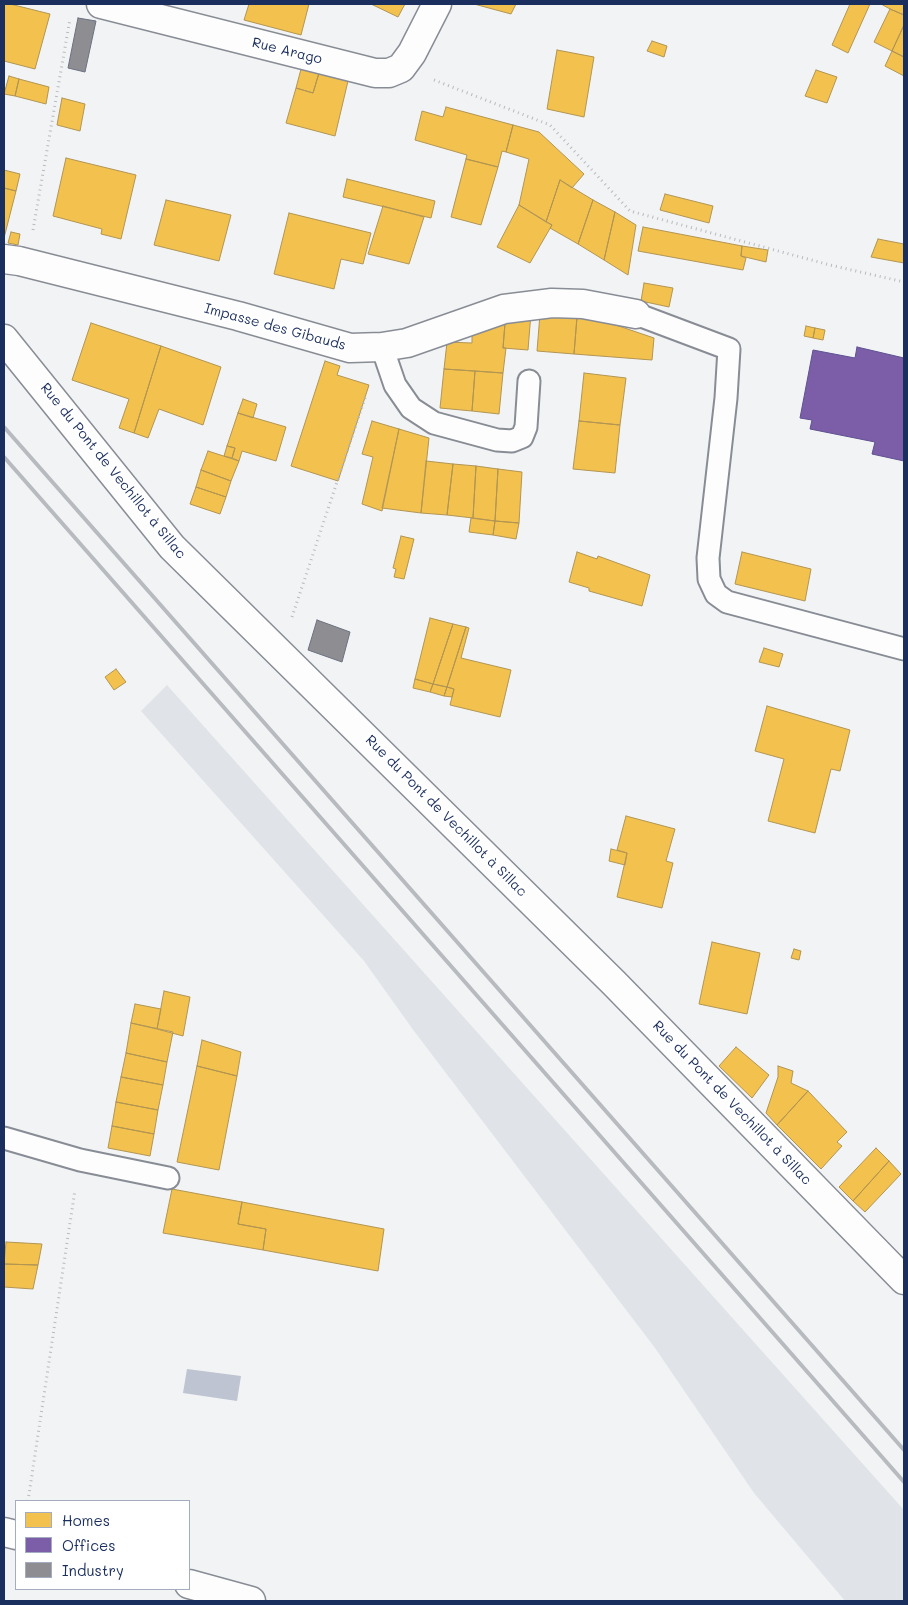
<!DOCTYPE html>
<meta charset="utf-8">
<style>
body{margin:0}
#map{position:relative;width:908px;height:1605px;overflow:hidden;background:#f2f3f4;font-family:Mali,sans-serif}
canvas{display:block}
.frame{position:absolute;inset:0;border:5px solid #1b2f5e;pointer-events:none}
.legend{position:absolute;left:15px;top:1500px;width:175px;height:90px;box-sizing:border-box;background:#fff;border:1px solid #a4acbf;margin:0;padding:6px 9px;list-style:none;font-size:15px;color:#1b2f5e}
.legend li{display:flex;align-items:center;gap:10px;height:25px}
.legend b{width:25px;border:1px solid #a4acbf}
</style>
<div id="map">
<canvas width="908" height="1605"></canvas>
<div class="frame"></div>
<ul class="legend">
<li><b style="height:14px;background:#f2c14e"></b>Homes</li>
<li><b style="height:14px;background:#7b5ea7"></b>Offices</li>
<li><b style="height:14px;background:#8d8d92"></b>Industry</li>
</ul>
</div>
<script>
const ctx = document.querySelector('canvas').getContext('2d');
ctx.lineJoin = 'round';
function fillPath(path, color) {
  ctx.fillStyle = color;
  ctx.fill(path, 'evenodd');
}
function toPath(rows) {
  const path = new Path2D();
  for (const r of rows) {
    path.moveTo(r[0], r[1]);
    for (let i = 2; i < r.length; i += 2) path.lineTo(r[i], r[i + 1]);
  }
  return path;
}
function stroke(path, color, width, dash) {
  ctx.strokeStyle = color;
  ctx.lineWidth = width;
  ctx.lineCap = dash ? 'butt' : 'round';
  ctx.setLineDash(dash || []);
  ctx.stroke(path);
}
function drawText(font, color, halo, rows, align = 'center') {
  ctx.font = font + ' Mali,sans-serif';
  ctx.lineWidth = 5;
  ctx.setLineDash([]);
  ctx.textBaseline = 'middle';
  ctx.strokeStyle = halo;
  ctx.fillStyle = color;
  for (const [text, x, y, turn = 0] of rows) {
    ctx.save();
    ctx.translate(x, y);
    ctx.rotate((+turn || 0) * Math.PI / 180);
    ctx.textAlign = isNaN(turn) ? turn : align;
    if (halo) ctx.strokeText(text, 0, 0);
    ctx.fillText(text, 0, 0);
    ctx.restore();
  }
}
fillPath(toPath([
 [167,685,904,1510,904,1601,845,1601,754,1493,655,1348,414,1031,364,961,141,711]
]), '#e0e3e8');
fillPath(toPath([
 [187,1369,241,1376,237,1401,183,1393]
]), '#bec4d1');
const homes = toPath([
 [4,4,10,4,50,14,35,69,4,61,4,4],
 [249,4,309,4,301,35,244,20,249,4],
 [371,4,405,4,398,17,371,4],
 [474,4,516,4,511,14,474,4],
 [850,4,870,4,848,53,832,45,850,4],
 [881,4,904,4,904,15,890,9,881,4],
 [890,9,904,15,904,25,892,51,874,42,890,9],
 [904,25,904,57,892,51,904,25],
 [652,41,667,46,664,57,647,51,652,41],
 [557,50,594,57,584,117,547,109,557,50],
 [892,51,904,57,904,76,885,66,892,51],
 [301,69,319,73,313,93,296,88,301,69],
 [816,70,837,77,827,103,805,96,816,70],
 [319,73,348,81,335,136,286,123,296,88,313,93,319,73],
 [9,76,19,79,15,96,4,94,9,76],
 [19,79,49,87,46,104,15,96,19,79],
 [62,98,85,104,80,131,57,125,62,98],
 [446,107,513,125,506,152,502,151,498,167,466,159,467,155,415,140,422,111,443,117,446,107],
 [513,125,539,132,584,174,572,188,560,180,546,222,519,205,529,159,506,152,513,125],
 [66,158,136,175,121,239,101,234,102,229,53,216,66,158],
 [466,159,498,167,481,225,451,217,466,159],
 [4,170,20,174,16,191,4,188,4,170],
 [347,179,435,201,431,218,343,197,347,179],
 [560,180,593,200,578,244,550,228,552,225,546,222,560,180],
 [4,188,16,191,4,238,4,188],
 [665,194,713,206,709,223,660,210,665,194],
 [166,200,231,215,219,261,154,245,166,200],
 [593,200,615,212,604,260,578,244,593,200],
 [519,205,552,225,530,263,497,247,519,205],
 [383,206,424,217,409,264,368,254,383,206],
 [615,212,636,225,628,275,604,260,615,212],
 [289,213,371,233,363,264,341,259,334,289,274,274,289,213],
 [643,227,742,246,741,256,746,258,743,270,638,251,643,227],
 [11,232,20,234,18,245,8,243,11,232],
 [878,239,904,244,904,263,871,257,878,239],
 [742,246,768,250,766,262,741,256,742,246],
 [644,283,673,288,669,307,641,301,644,283],
 [506,311,531,313,528,350,503,348,506,311],
 [506,311,503,348,506,348,503,373,444,369,447,342,472,343,472,325,506,311],
 [540,314,577,317,574,354,537,351,540,314],
 [577,317,601,320,654,338,652,360,574,354,577,317],
 [91,323,161,346,134,433,119,428,129,399,72,380,91,323],
 [806,326,815,328,813,338,804,336,806,326],
 [815,328,825,330,823,340,813,338,815,328],
 [161,346,221,367,203,425,159,409,148,438,134,433,161,346],
 [325,361,340,366,337,375,369,385,338,481,291,466,325,361],
 [444,369,475,371,472,411,440,408,444,369],
 [475,371,503,373,499,414,472,411,475,371],
 [584,373,626,378,620,425,579,421,584,373],
 [243,399,257,404,253,418,238,413,243,399],
 [238,413,286,427,276,461,242,451,239,461,232,458,235,448,227,446,238,413],
 [372,421,399,429,382,511,362,504,373,457,362,454,372,421],
 [579,421,620,425,615,473,573,469,579,421],
 [399,429,429,438,421,513,382,508,399,429],
 [227,446,235,448,232,458,224,456,227,446],
 [208,451,239,461,231,481,201,470,208,451],
 [426,461,453,464,447,515,421,513,426,461],
 [453,464,476,466,473,518,447,515,453,464],
 [476,466,498,469,495,521,473,518,476,466],
 [498,469,522,472,519,523,495,521,498,469],
 [201,470,231,481,226,497,196,487,201,470],
 [196,487,226,497,220,514,190,504,196,487],
 [471,518,495,521,493,535,469,532,471,518],
 [495,521,519,523,516,539,493,535,495,521],
 [401,536,414,539,404,579,394,577,396,569,393,568,401,536],
 [577,552,597,559,598,556,650,575,642,606,589,591,589,588,569,582,577,552],
 [742,552,811,569,805,601,735,584,742,552],
 [430,618,453,624,433,684,415,679,430,618],
 [453,624,466,627,447,687,433,684,453,624],
 [466,627,469,628,461,658,511,670,500,717,450,705,454,689,447,687,466,627],
 [764,648,783,654,779,667,759,662,764,648],
 [116,669,126,682,114,690,105,677,116,669],
 [415,679,433,684,430,692,413,688,415,679],
 [433,684,447,687,444,696,430,692,433,684],
 [447,687,454,689,452,697,444,696,447,687],
 [767,706,850,730,840,771,831,769,815,833,768,821,784,759,755,751,767,706],
 [626,816,675,829,666,861,673,863,662,908,617,897,627,853,617,850,626,816],
 [611,849,627,853,625,865,609,861,611,849],
 [712,942,760,953,747,1014,699,1004,712,942],
 [794,949,801,951,799,960,791,958,794,949],
 [164,991,190,997,183,1036,157,1029,164,991],
 [135,1004,161,1009,157,1029,131,1023,135,1004],
 [131,1023,173,1032,167,1062,126,1053,131,1023],
 [202,1040,241,1052,237,1076,197,1066,202,1040],
 [736,1047,769,1075,752,1098,719,1066,736,1047],
 [126,1053,167,1062,163,1085,121,1077,126,1053],
 [197,1066,237,1076,219,1170,177,1162,197,1066],
 [778,1066,793,1071,791,1083,808,1091,777,1125,766,1113,778,1077,778,1066],
 [121,1077,163,1085,158,1110,116,1102,121,1077],
 [808,1091,847,1132,837,1142,842,1146,821,1169,777,1125,808,1091],
 [116,1102,158,1110,154,1134,112,1126,116,1102],
 [112,1126,154,1134,150,1156,108,1148,112,1126],
 [876,1148,889,1161,853,1201,839,1187,876,1148],
 [889,1161,901,1174,865,1212,853,1201,889,1161],
 [172,1189,242,1202,238,1224,266,1229,263,1250,163,1233,172,1189],
 [242,1202,384,1229,378,1271,263,1250,266,1229,238,1224,242,1202],
 [6,1242,42,1244,38,1265,4,1264,6,1242],
 [4,1264,38,1265,33,1289,4,1287,4,1264]
]);
fillPath(homes, '#f2c14e');
stroke(homes, '#b29553', 1);
const offices = toPath([
 [857,347,904,358,904,461,872,454,875,442,810,429,812,420,800,418,813,350,855,358,857,347]
]);
fillPath(offices, '#7b5ea7');
stroke(offices, '#5e5091', 1);
const industry = toPath([
 [78,18,96,21,85,72,68,68,78,18],
 [317,620,350,632,342,662,308,650,317,620]
]);
fillPath(industry, '#8d8d92');
stroke(industry, '#6b7182', 1);
const lane = toPath([
 [636,314,729,349,726,398,708,558,709,579,716,594,727,602,904,649],
 [382,347,395,385,411,408,434,423,497,440,512,441,522,437,526,427,529,381],
 [4,1138,80,1160,168,1178]
]);
const street = toPath([
 [101,4,375,73,389,73,401,68,412,53,437,4],
 [4,259,19,261,238,316,350,348,382,347,407,343,504,309,552,303,583,304,636,314],
 [4,339,172,547,614,983,904,1280],
 [4,1532,16,1535],
 [189,1584,251,1601]
]);
stroke(lane, '#888c95', 25);
stroke(street, '#888c95', 31);
stroke(toPath([
 [434,80,550,125,630,211,830,265,904,282],
 [33,230,70,19],
 [292,617,366,395],
 [28,1501,75,1190]
]), '#b7babf', 3, [1, 4]);
stroke(lane, '#fdfdfd', 21);
stroke(street, '#fdfdfd', 28);
stroke(toPath([
 [4,427,904,1450],
 [4,457,904,1482]
]), '#b7babf', 4);
drawText('14px', '#1b2f5e', '#fff', [
 ["Rue Arago",287,51,14],
 ["Impasse des Gibauds",275,327,15],
 ["Rue du Pont de Vechillot à Sillac",113,471,51],
 ["Rue du Pont de Vechillot à Sillac",446,816,45],
 ["Rue du Pont de Vechillot à Sillac",732,1103,46]
]);
</script>
